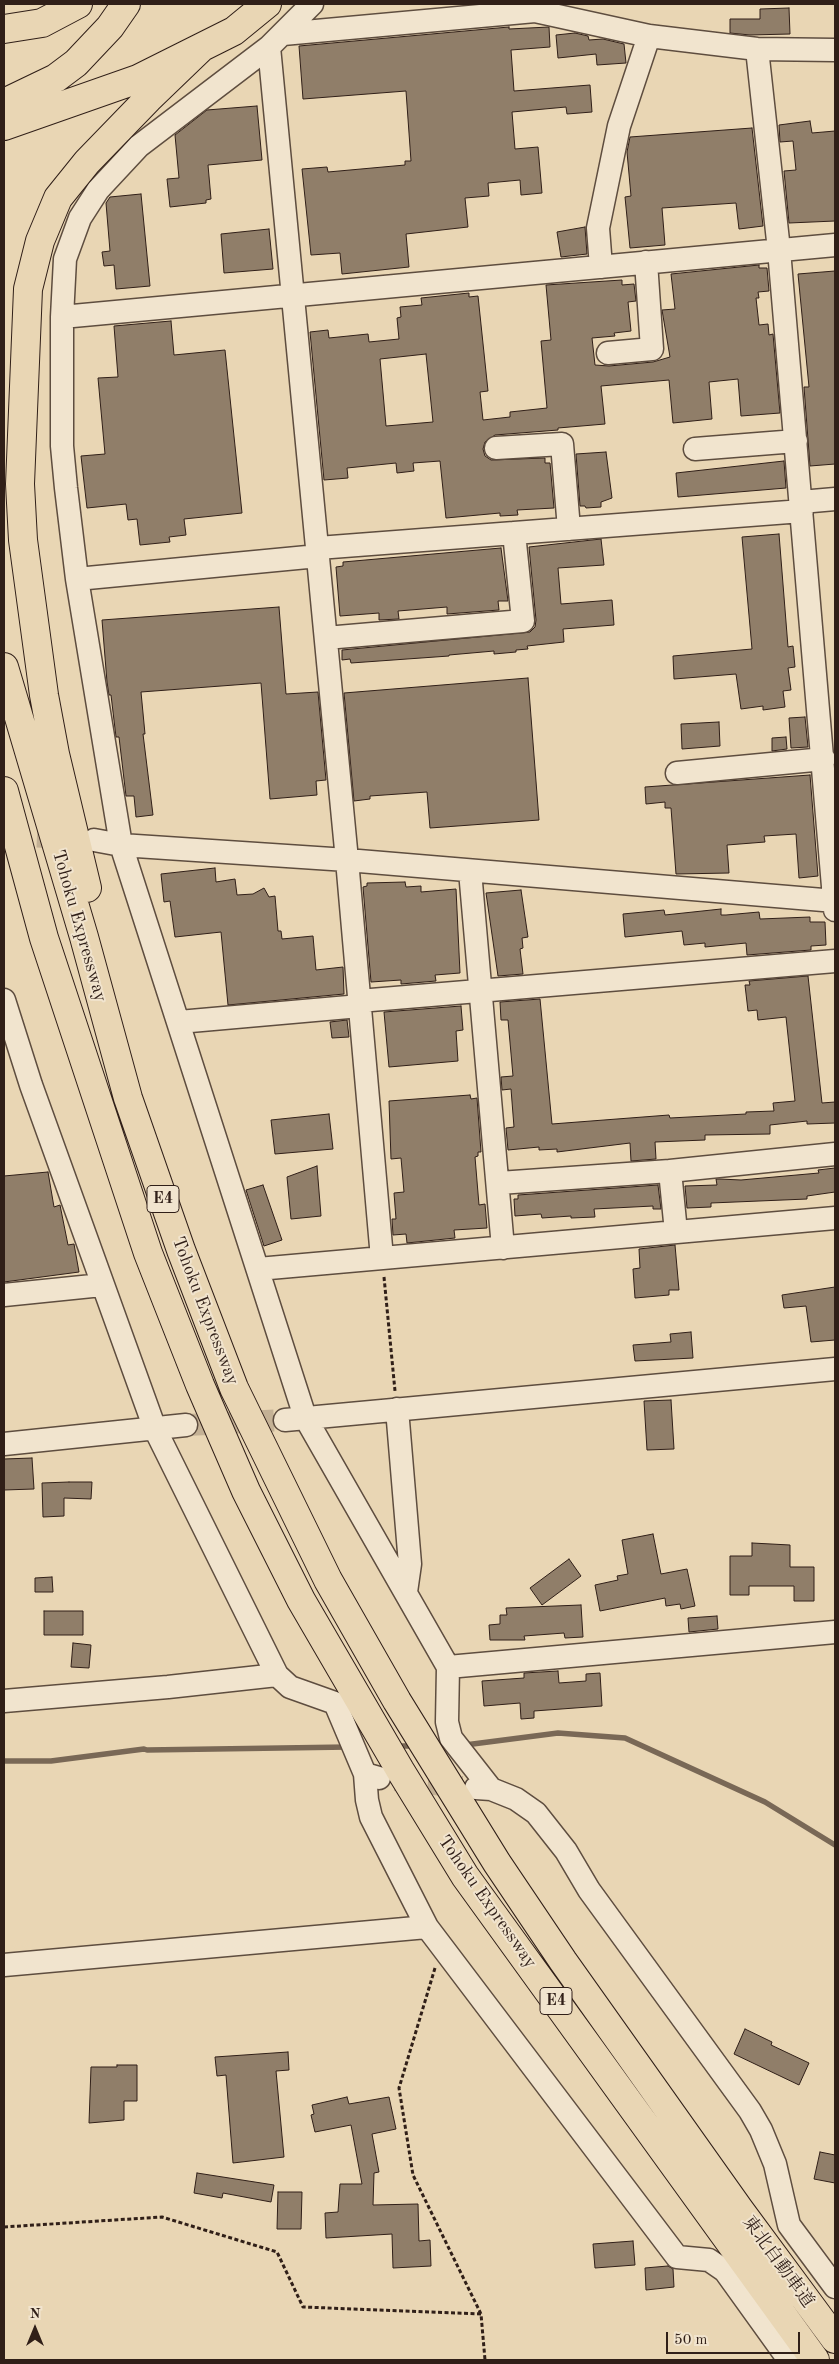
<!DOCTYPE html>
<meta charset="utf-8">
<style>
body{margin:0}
#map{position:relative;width:839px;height:2364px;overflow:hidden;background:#e9d6b4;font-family:"Old Standard TT",serif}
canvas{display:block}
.frame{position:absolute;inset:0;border:5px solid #301f18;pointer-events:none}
.north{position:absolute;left:10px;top:2304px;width:50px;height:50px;-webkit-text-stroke:4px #f1e4ce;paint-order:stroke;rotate:0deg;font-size:14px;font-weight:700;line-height:20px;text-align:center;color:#301f18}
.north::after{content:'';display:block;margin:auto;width:18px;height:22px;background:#301f18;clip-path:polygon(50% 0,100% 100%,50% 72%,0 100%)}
.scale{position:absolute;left:666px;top:2332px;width:134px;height:22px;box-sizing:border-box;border:2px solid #301f18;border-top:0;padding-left:6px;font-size:15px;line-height:18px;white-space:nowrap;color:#301f18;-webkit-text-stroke:4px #f1e4ce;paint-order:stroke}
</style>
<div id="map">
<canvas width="839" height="2364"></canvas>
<div class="frame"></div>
<div class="north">N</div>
<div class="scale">50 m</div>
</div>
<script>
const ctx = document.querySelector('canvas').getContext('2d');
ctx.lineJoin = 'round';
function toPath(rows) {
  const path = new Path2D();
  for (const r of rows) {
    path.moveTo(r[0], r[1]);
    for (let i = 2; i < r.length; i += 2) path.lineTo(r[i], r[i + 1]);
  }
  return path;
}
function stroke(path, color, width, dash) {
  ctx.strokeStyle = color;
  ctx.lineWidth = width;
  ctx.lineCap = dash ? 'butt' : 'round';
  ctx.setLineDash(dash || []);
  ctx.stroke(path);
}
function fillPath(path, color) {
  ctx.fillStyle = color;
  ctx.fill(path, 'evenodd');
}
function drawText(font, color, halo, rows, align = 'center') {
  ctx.font = font + ' "Old Standard TT","Noto Serif JP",serif';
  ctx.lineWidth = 4;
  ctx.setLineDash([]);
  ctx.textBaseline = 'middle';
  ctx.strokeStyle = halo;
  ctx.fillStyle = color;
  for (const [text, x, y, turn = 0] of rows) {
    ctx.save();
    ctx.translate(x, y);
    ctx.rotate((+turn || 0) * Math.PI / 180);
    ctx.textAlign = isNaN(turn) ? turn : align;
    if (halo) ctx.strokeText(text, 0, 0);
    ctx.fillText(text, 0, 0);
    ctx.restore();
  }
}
stroke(toPath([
 [465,1745,558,1733,625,1738,765,1802,835,1845],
 [395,1746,415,1746],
 [4,1761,51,1761,144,1749,147,1750,348,1747]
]), '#796856', 5.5);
const building = toPath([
 [789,8,790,34,750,35,730,33,730,19,760,19,760,9,789,8],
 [509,27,509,29,549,27,550,47,511,50,514,91,590,85,592,112,567,114,566,107,512,112,515,149,538,147,542,193,521,195,520,180,488,183,489,196,465,198,468,227,406,234,409,267,342,274,340,253,311,255,302,169,327,167,328,172,405,165,405,161,411,161,406,91,303,99,299,46,509,27],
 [575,33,588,36,589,40,603,39,624,44,626,63,597,65,596,54,558,58,556,35,575,33],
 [257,106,262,160,208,165,211,199,206,200,206,203,170,207,167,179,179,178,175,135,207,110,257,106],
 [810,121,812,133,835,131,835,221,789,223,784,171,796,170,793,141,780,142,779,125,810,121],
 [752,128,763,226,739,229,736,203,662,208,665,245,630,248,625,197,631,196,627,152,630,137,752,128],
 [141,194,150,286,116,289,114,265,104,266,102,252,110,251,106,203,110,197,141,194],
 [585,227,587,254,561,257,557,232,585,227],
 [269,229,273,269,224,273,221,234,269,229],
 [759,265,759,268,767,268,769,291,758,292,759,298,756,298,759,325,768,324,769,335,773,334,780,413,741,416,738,379,709,382,712,419,673,423,669,380,601,386,605,424,558,428,558,430,495,435,485,442,483,449,485,456,491,460,545,458,545,463,550,463,554,508,517,510,518,515,500,516,500,513,446,518,440,461,413,463,414,471,397,473,396,463,347,468,348,478,324,480,310,332,328,330,329,338,368,334,369,342,399,339,397,318,401,317,400,307,422,305,421,298,469,293,469,297,478,296,488,391,480,392,483,420,510,417,510,412,547,408,541,341,551,340,546,285,622,280,622,285,634,284,636,301,628,302,631,331,614,333,615,336,592,338,595,365,609,366,653,362,670,357,662,310,675,309,671,274,759,265],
 [426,354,433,422,386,426,380,359,426,354],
 [835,271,835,464,810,466,804,387,809,387,798,274,835,271],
 [171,321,174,355,225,350,242,513,184,519,186,535,169,537,170,542,140,545,137,519,128,520,126,504,87,508,81,456,105,454,98,378,118,377,114,326,171,321],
 [606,452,612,498,601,502,601,507,586,508,585,506,580,506,576,454,606,452],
 [784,461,786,488,678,497,676,473,784,461],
 [779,534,788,647,793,646,795,667,788,668,791,690,783,691,785,707,763,710,763,706,741,709,736,674,674,679,673,656,752,649,742,537,779,534],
 [601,539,604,565,558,568,561,604,612,600,614,625,563,629,564,642,527,646,528,649,516,650,516,652,494,654,494,651,449,655,449,656,351,663,350,659,342,660,342,650,530,632,535,627,536,620,529,547,601,539],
 [501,548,508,601,498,601,499,610,447,614,447,607,398,611,399,619,379,620,379,613,340,616,336,567,343,566,343,562,501,548],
 [279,607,286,694,318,692,326,780,316,781,317,795,270,799,261,683,141,692,145,734,143,734,153,815,136,817,134,796,126,796,119,737,116,737,111,695,109,695,107,682,102,620,279,607],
 [528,678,539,820,430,828,427,792,370,796,370,799,354,801,344,693,528,678],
 [805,717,808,747,791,748,789,718,805,717],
 [719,722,720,746,682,749,681,724,719,722],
 [786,737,787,749,772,751,772,738,786,737],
 [810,775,818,876,799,878,796,834,764,836,765,842,727,845,729,873,676,874,671,808,665,808,665,802,646,804,645,787,810,775],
 [215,868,216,882,235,879,237,895,253,894,264,888,269,897,275,896,278,931,281,931,282,939,313,936,316,970,343,967,344,994,228,1005,221,932,175,937,170,901,164,902,161,874,215,868],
 [405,882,406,887,421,886,421,892,456,889,460,973,435,975,436,981,401,984,401,980,371,982,363,887,367,886,367,883,405,882],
 [521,890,528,937,522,938,523,948,520,949,523,974,498,976,486,893,521,890],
 [721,909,721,915,726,915,759,912,760,919,810,917,810,922,825,922,826,945,811,946,811,950,747,955,746,943,705,947,705,943,684,945,682,931,625,937,623,914,664,910,665,915,721,909],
 [808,976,822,1103,835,1102,835,1123,807,1124,807,1121,770,1125,770,1134,705,1135,705,1140,655,1142,656,1159,631,1161,630,1143,557,1152,557,1149,539,1150,539,1147,508,1150,506,1128,514,1127,511,1089,502,1090,501,1077,513,1076,508,1020,501,1020,500,1002,540,999,552,1124,669,1115,670,1118,746,1114,746,1112,774,1111,773,1103,795,1101,786,1017,758,1020,757,1010,748,1011,745,985,750,985,749,981,808,976],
 [461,1006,463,1030,456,1031,458,1061,389,1067,384,1012,461,1006],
 [347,1020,349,1037,332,1038,330,1022,347,1020],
 [470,1095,471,1099,477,1098,481,1152,478,1152,478,1156,475,1157,479,1205,485,1204,487,1228,454,1230,455,1238,407,1243,406,1234,393,1235,392,1219,396,1219,394,1193,404,1192,401,1158,391,1159,389,1101,470,1095],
 [329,1114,333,1149,275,1154,271,1120,329,1114],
 [317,1166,321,1216,291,1219,287,1177,317,1166],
 [835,1168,835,1192,807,1196,807,1199,711,1203,711,1207,687,1208,685,1186,717,1185,716,1179,720,1179,741,1180,819,1173,818,1170,835,1168],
 [48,1172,54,1207,60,1205,68,1245,74,1244,79,1272,4,1282,4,1176,48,1172],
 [263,1185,282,1240,264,1246,246,1190,263,1185],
 [658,1185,661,1209,653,1209,653,1206,594,1209,595,1217,571,1218,571,1216,542,1218,541,1214,515,1216,514,1199,518,1199,518,1195,658,1185],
 [675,1245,679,1290,669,1290,669,1295,635,1298,633,1269,640,1268,639,1249,675,1245],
 [835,1287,835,1340,811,1342,806,1306,784,1308,782,1295,835,1287],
 [691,1332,693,1358,635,1361,633,1345,671,1342,670,1334,691,1332],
 [671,1400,674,1449,647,1450,644,1401,671,1400],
 [32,1458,34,1489,4,1490,4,1459,32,1458],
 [69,1482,92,1482,91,1499,64,1498,64,1516,43,1517,42,1483,69,1482],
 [653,1534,661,1574,687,1569,695,1606,681,1609,680,1604,666,1606,665,1598,600,1611,595,1585,618,1580,617,1576,628,1574,622,1540,653,1534],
 [752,1543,790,1545,790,1567,814,1567,814,1601,794,1601,794,1586,749,1586,749,1595,730,1595,730,1556,752,1556,752,1543],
 [569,1559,581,1576,542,1605,530,1588,569,1559],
 [52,1577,53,1592,35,1592,35,1578,52,1577],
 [581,1605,583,1637,565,1638,564,1633,524,1636,525,1640,490,1640,489,1625,500,1624,500,1615,507,1615,506,1608,581,1605],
 [44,1611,83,1611,83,1635,44,1635,44,1611],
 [717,1616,718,1629,689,1632,688,1618,717,1616],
 [73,1643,91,1645,89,1668,71,1667,73,1643],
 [558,1671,559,1683,586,1681,586,1674,600,1673,602,1706,534,1711,534,1718,521,1719,520,1703,484,1706,482,1681,524,1678,524,1673,558,1671],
 [745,2029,772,2042,771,2045,809,2063,799,2085,734,2054,745,2029],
 [288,2052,289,2070,276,2071,284,2157,233,2163,226,2075,217,2076,215,2057,288,2052],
 [117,2065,137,2065,137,2101,124,2101,124,2120,89,2123,91,2067,117,2067,117,2065],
 [347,2097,349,2104,389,2097,396,2129,372,2134,379,2172,374,2173,373,2205,418,2204,419,2241,430,2240,431,2266,393,2268,392,2234,326,2238,325,2213,338,2212,340,2184,362,2184,351,2125,315,2132,311,2115,314,2114,312,2105,347,2097],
 [820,2152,835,2155,835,2183,814,2179,820,2152],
 [197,2173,274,2185,271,2202,223,2193,222,2198,194,2193,197,2173],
 [278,2192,302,2192,301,2229,277,2229,278,2192],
 [633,2241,635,2265,595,2268,593,2244,633,2241],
 [668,2266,673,2269,674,2287,646,2290,645,2268,668,2266]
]);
fillPath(building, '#907e69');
stroke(building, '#301f18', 1);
stroke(toPath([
 [4,835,70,838],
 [186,1425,285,1420],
 [395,1780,462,1787]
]), '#c4b195', 22, [22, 11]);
const minor = toPath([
 [312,4,269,47,139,146,98,190,80,218,65,259,62,317,62,446,66,488,77,579,121,845,305,1417,448,1667,447,1722,451,1738,491,1789],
 [283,34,535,11,649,36,757,49,835,50],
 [269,47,347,860,382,1258],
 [757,49,779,250,835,910],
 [601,267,598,228,619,126,649,36],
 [62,317,835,245],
 [608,353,652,349,646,262],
 [496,448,562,444,569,529],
 [695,449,796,441],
 [801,502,835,499],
 [318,548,802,511],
 [77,579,318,556],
 [326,638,523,621,514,533],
 [677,773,824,759],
 [94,840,121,845,347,860,835,901],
 [470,871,503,1248],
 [4,1000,31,1085,155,1429,277,1675,290,1687,335,1703,365,1774],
 [359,1001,835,961],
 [179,1022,360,1006],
 [670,1171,835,1154],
 [499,1183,670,1171,676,1232],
 [258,1269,835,1218],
 [4,1295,102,1285],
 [397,1409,410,1564,406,1592],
 [285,1420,835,1369],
 [4,1444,186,1425],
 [448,1667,835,1632],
 [4,1701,168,1687,277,1675],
 [379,1778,365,1774,367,1800,371,1817,427,1927,677,2257,709,2260,725,2271,789,2360],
 [476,1788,491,1789,516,1799,536,1813,566,1851,589,1890,750,2111,761,2130,775,2164,789,2225,835,2287],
 [4,1965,427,1927]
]);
const highway = toPath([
 [4,29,42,23,78,4],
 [4,103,56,78,76,63,110,27,126,4],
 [4,126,138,79,234,31,267,4],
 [4,667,84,937,128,1098,181,1250,234,1388,328,1580,397,1701,497,1863,563,1961,739,2209,835,2339],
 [4,791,44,938,148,1253,200,1385,246,1491,301,1600,400,1770,465,1876,815,2360],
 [87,888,55,754,44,695,23,540,20,484,28,289,40,241,58,198,87,162,148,99,201,48]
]);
stroke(minor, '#5e4d3f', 25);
stroke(highway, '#301f18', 30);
stroke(toPath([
 [384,1277,395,1391],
 [435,1968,399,2088,413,2175,481,2314,485,2360],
 [4,2227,162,2217,277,2252,303,2307,481,2314]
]), '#301f18', 3, [4, 2.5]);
stroke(minor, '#f1e4ce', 22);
stroke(highway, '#e9d6b4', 28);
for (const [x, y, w] of [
 [163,1199,32],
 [556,2001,32]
]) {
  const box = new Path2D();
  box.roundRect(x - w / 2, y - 13.5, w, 27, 4);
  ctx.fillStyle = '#f1e4ce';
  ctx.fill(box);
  stroke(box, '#301f18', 1);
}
drawText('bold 16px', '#301f18', null, [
 ["E4",163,1199],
 ["E4",556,2001]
]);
drawText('18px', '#301f18', '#f1e4ce', [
 ["Tohoku Expressway",79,926,74],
 ["Tohoku Expressway",205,1311,69],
 ["Tohoku Expressway",487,1902,55],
 ["東北自動車道",778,2262,54]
]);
</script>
